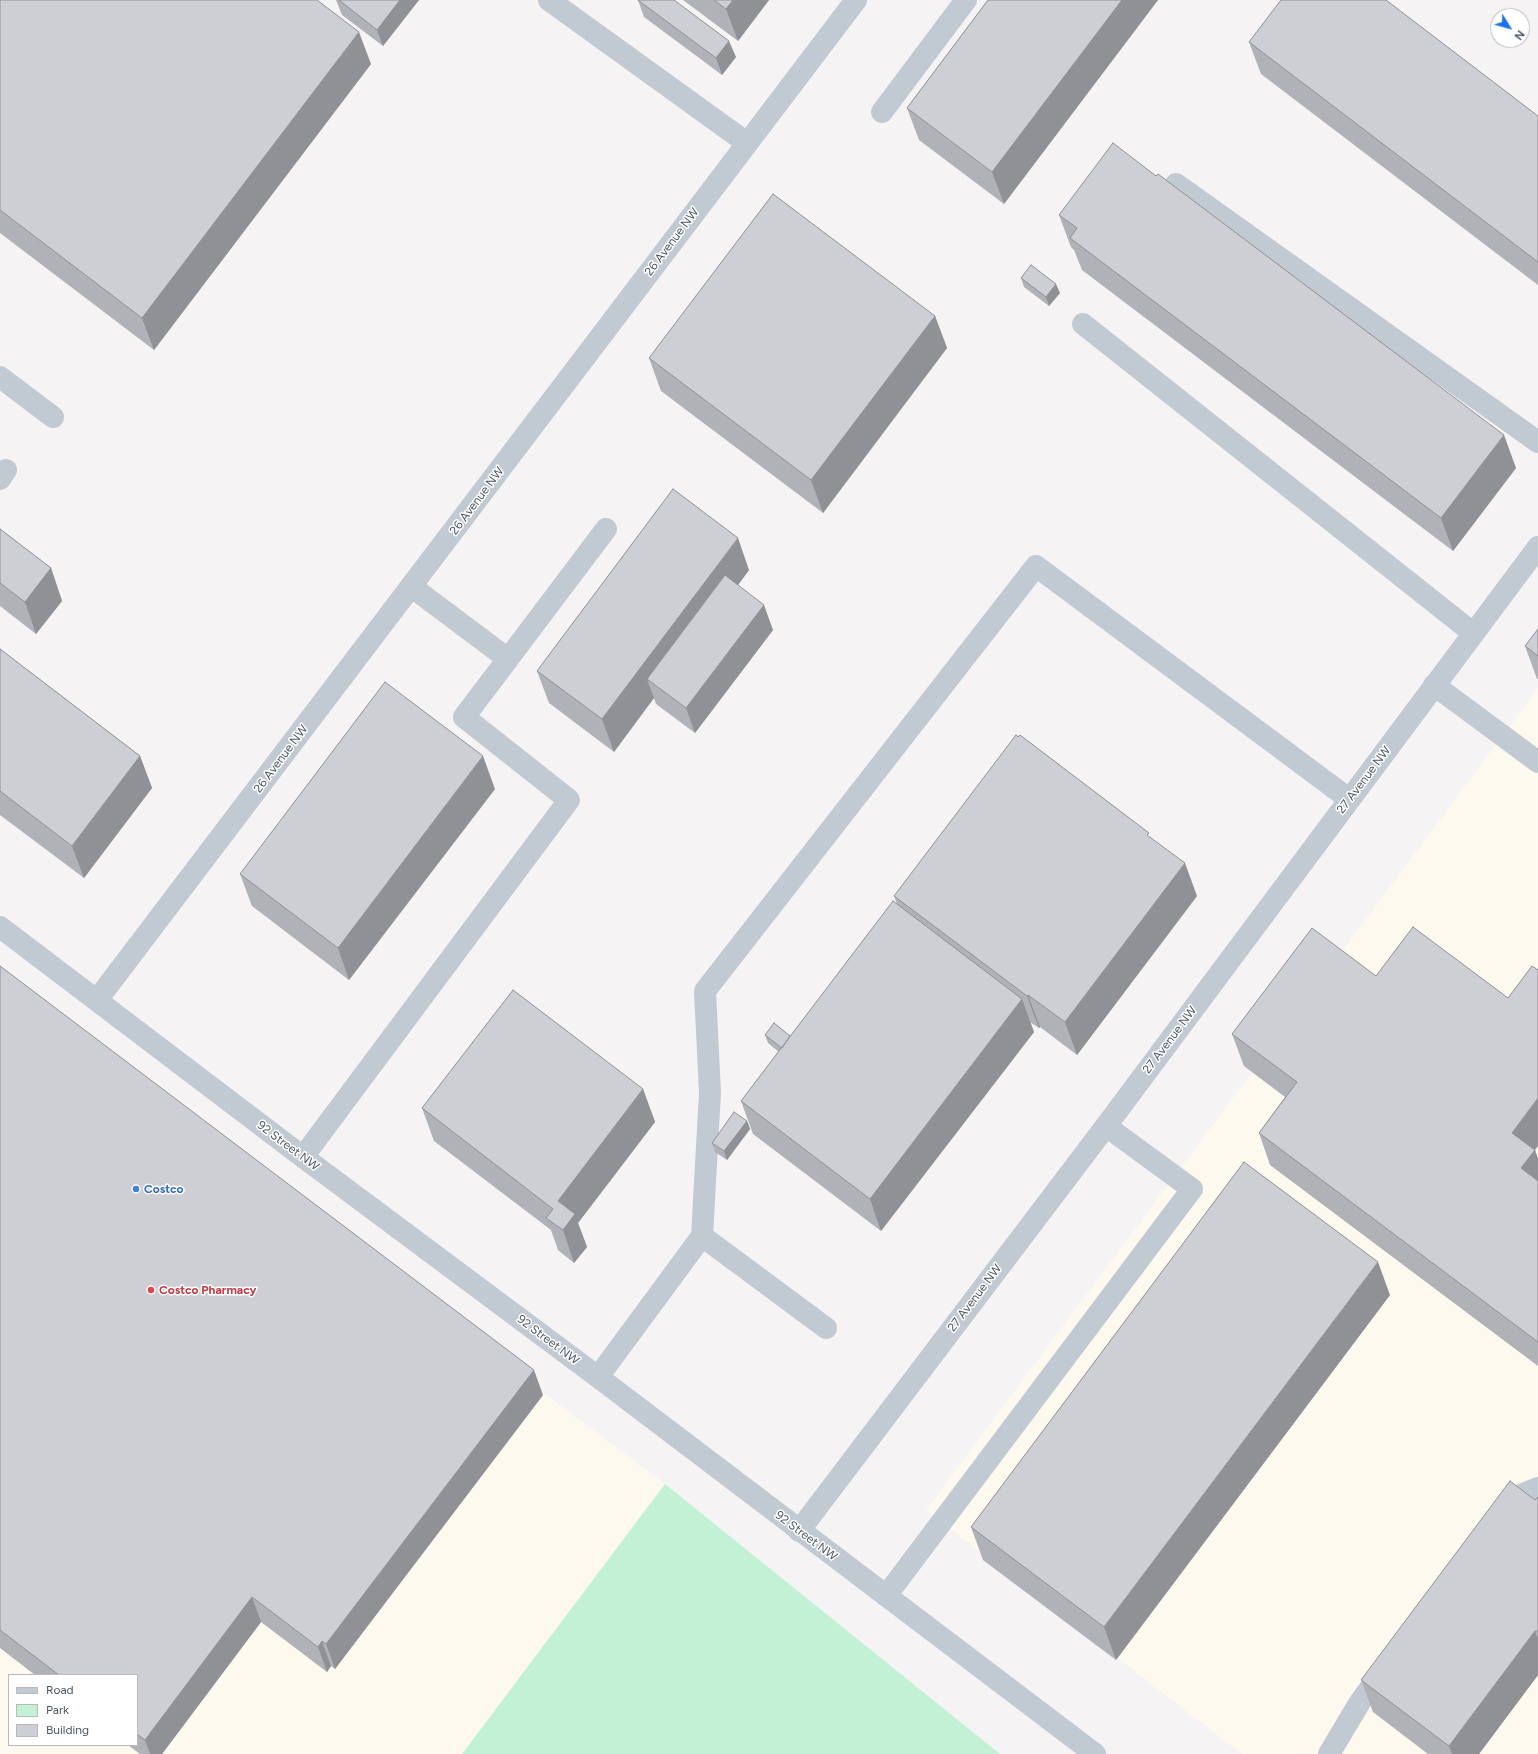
<!DOCTYPE html>
<style>
body{margin:0}
#map{position:relative;width:1538px;height:1754px;overflow:hidden;background:#f5f3f3;font-family:Figtree,sans-serif}
canvas{display:block}
.legend{position:absolute;left:8px;top:1674px;width:130px;height:72px;box-sizing:border-box;background:#fff;border:1px solid #b7bbc0;margin:0;padding:5px 7px;list-style:none;font-size:12px;color:#4a5661}
.legend li{display:flex;align-items:center;gap:8px;height:20px}
.legend b{width:20px;border:1px solid #b7bbc0}
.north{position:absolute;left:1490px;top:8px;width:40px;height:40px;box-sizing:border-box;background:#fff;border:1px solid #b7bbc0;border-radius:50%;rotate:127deg;font-size:11px;font-weight:700;line-height:16px;text-align:center;color:#4a5661}
.north::after{content:'';display:block;margin:auto;width:14px;height:18px;background:#1a73e8;clip-path:polygon(50% 0,100% 100%,50% 72%,0 100%)}
</style>
<div id="map">
<canvas width="1538" height="1754"></canvas>
<ul class="legend">
<li><b style="height:5px;background:#c1cad2"></b>Road</li>
<li><b style="height:11px;background:#c3f1d5"></b>Park</li>
<li><b style="height:11px;background:#cdcfd5"></b>Building</li>
</ul>
<div class="north">N</div>
</div>
<script>
const ctx = document.querySelector('canvas').getContext('2d');
ctx.lineJoin = 'round';
function fillPath(path, color) {
  ctx.fillStyle = color;
  ctx.fill(path, 'evenodd');
}
function toPath(rows) {
  const path = new Path2D();
  for (const r of rows) {
    path.moveTo(r[0], r[1]);
    for (let i = 2; i < r.length; i += 2) path.lineTo(r[i], r[i + 1]);
  }
  return path;
}
function stroke(path, color, width, dash) {
  ctx.strokeStyle = color;
  ctx.lineWidth = width;
  ctx.lineCap = dash ? 'butt' : 'round';
  ctx.setLineDash(dash || []);
  ctx.stroke(path);
}
function drawText(font, color, halo, rows, align = 'center') {
  ctx.font = font + ' Figtree,sans-serif';
  ctx.lineWidth = 3;
  ctx.setLineDash([]);
  ctx.textBaseline = 'middle';
  ctx.strokeStyle = halo;
  ctx.fillStyle = color;
  for (const [text, x, y, turn = 0] of rows) {
    ctx.save();
    ctx.translate(x, y);
    ctx.rotate((+turn || 0) * Math.PI / 180);
    ctx.textAlign = isNaN(turn) ? turn : align;
    if (halo) ctx.strokeText(text, 0, 0);
    ctx.fillText(text, 0, 0);
    ctx.restore();
  }
}
fillPath(toPath([
 [1538,688,1538,1754,1242,1754,926,1510],
 [0,985,665,1484,462,1754,0,1754],
 [9,1675,137,1675,137,1745,9,1745]
]), '#fdf9ef');
fillPath(toPath([
 [665,1484,1000,1754,462,1754]
]), '#c3f1d5');
stroke(toPath([
 [549,0,747,143],
 [882,112,966,0],
 [1176,184,1538,442],
 [1083,324,1473,633],
 [0,377,53,417],
 [0,479,6,470],
 [412,587,508,659,606,529],
 [1434,685,1538,762],
 [0,927,303,1157,598,1377,1095,1754],
 [97,1000,856,0],
 [303,1157,569,800,464,717,508,659],
 [826,1328,702,1236,710,1093,705,991,1036,566,1349,799],
 [598,1377,702,1236],
 [1504,1511,1514,1498,1538,1488],
 [799,1531,1106,1126,1538,547],
 [886,1596,1192,1189,1106,1126],
 [1329,1754,1360,1702,1384,1669]
]), '#c1cad2', 22);
fillPath(toPath([
 [0,0,371,64,154,350,0,233],
 [336,0,419,0,383,46,342,15],
 [638,0,736,57,722,75,644,17],
 [683,0,769,0,738,41],
 [988,0,1158,0,1004,204,919,140,907,108],
 [1249,42,1538,116,1538,285,1261,74],
 [1059,215,1516,468,1453,551,1082,270,1074,250,1071,247],
 [1021,278,1060,293,1049,306,1024,287],
 [935,316,947,348,823,513,661,391,649,358],
 [0,529,51,568,62,601,36,634,0,606],
 [749,570,738,585,773,630,695,733,656,704,654,698,614,752,549,703,537,671],
 [1538,629,1538,679,1537,679,1525,646],
 [0,649,140,756,152,788,84,878,0,815],
 [495,789,349,980,252,906,240,874],
 [1150,837,1197,896,1077,1055,1040,1027,1039,1028,1030,1022,1034,1032,881,1231,753,1134,741,1101,779,1052,768,1043,765,1035,790,1036,897,904,894,896],
 [0,966,543,1395,335,1669,331,1666,327,1672,261,1622,162,1754,140,1754,128,1745,137,1745,137,1675,35,1675,0,1648],
 [1232,1034,1535,1150,1538,1159,1538,1366,1270,1165,1259,1133,1285,1097,1244,1066],
 [643,1089,655,1122,578,1223,587,1247,574,1263,558,1250,551,1230,434,1141,422,1108],
 [747,1121,750,1129,727,1160,715,1152,712,1143],
 [1390,1295,1116,1660,983,1560,971,1527],
 [1538,1497,1538,1675,1479,1754,1428,1754,1373,1712,1361,1680,1535,1500]
]), '#b0b2b7');
fillPath(toPath([
 [400,0,419,0,383,46,377,30],
 [733,0,769,0,738,41,726,9],
 [1122,0,1158,0,1004,204,992,172],
 [359,32,371,64,154,350,142,318],
 [729,41,736,57,722,75,716,58],
 [1056,284,1060,293,1049,306,1046,297],
 [935,316,947,348,823,513,811,480],
 [1504,435,1516,468,1453,551,1441,518],
 [738,538,749,570,661,689,647,679,654,698,614,752,602,719],
 [51,568,62,601,36,634,25,602],
 [764,605,773,630,695,733,686,708],
 [140,756,152,788,84,878,72,846],
 [483,756,495,789,349,980,338,948],
 [1185,863,1197,896,1077,1055,1065,1022],
 [1028,995,1040,1027,1039,1028,1027,996],
 [1022,999,1034,1032,881,1231,870,1199],
 [643,1089,655,1122,578,1223,587,1247,574,1263,563,1230,558,1201],
 [1538,1098,1538,1146,1535,1150,1538,1159,1538,1194,1521,1168,1512,1133],
 [747,1121,750,1129,727,1160,724,1151],
 [1378,1262,1390,1295,1116,1660,1104,1627],
 [534,1370,543,1395,335,1669,326,1644],
 [252,1597,261,1622,162,1754,150,1754,145,1740],
 [1535,1631,1538,1638,1538,1675,1479,1754,1452,1754,1449,1746],
 [322,1641,331,1666,327,1672,318,1647]
]), '#909195');
const building = toPath([
 [0,0,317,0,359,32,142,318,0,210,0,0],
 [339,0,400,0,377,30,339,0],
 [638,0,674,0,729,41,716,58,638,0],
 [714,0,733,0,726,9,714,0],
 [988,0,1122,0,992,172,907,108,988,0],
 [1281,0,1386,0,1538,116,1538,262,1249,42,1281,0],
 [1113,143,1156,176,1158,174,1504,435,1441,518,1070,238,1077,228,1059,215,1113,143],
 [773,194,935,316,811,480,649,358,773,194],
 [1031,265,1056,284,1046,297,1021,278,1031,265],
 [673,489,738,538,602,719,537,671,673,489],
 [0,529,51,568,25,602,0,583,0,529],
 [725,575,764,605,686,708,647,679,725,575],
 [1538,629,1538,656,1525,646,1538,629],
 [0,649,140,756,72,846,0,791,0,649],
 [385,682,483,756,338,948,240,874,385,682],
 [1016,735,1018,737,1020,735,1149,833,1147,835,1185,863,1065,1022,1028,995,1027,996,894,896,1016,735],
 [893,901,1022,999,870,1199,741,1101,893,901],
 [1413,927,1508,998,1532,966,1538,970,1538,1098,1512,1133,1535,1150,1521,1168,1538,1181,1538,1342,1259,1133,1297,1082,1232,1034,1312,928,1376,976,1413,927],
 [0,966,534,1370,326,1644,322,1641,318,1647,252,1597,145,1740,137,1734,137,1675,59,1675,0,1630,0,966],
 [513,990,643,1089,558,1201,575,1214,563,1230,546,1218,553,1209,422,1108,513,990],
 [774,1023,790,1036,782,1048,765,1035,774,1023],
 [734,1112,747,1121,724,1151,712,1143,734,1112],
 [1244,1162,1378,1262,1104,1627,971,1527,1244,1162],
 [1510,1481,1535,1500,1538,1497,1538,1631,1535,1631,1449,1746,1361,1680,1510,1481]
]);
fillPath(building, '#cdcfd5');
stroke(building, '#909195', 1);
for (const [x, y, r, color] of [
 [136,1189,4,"#3f7fe0"],
 [151,1290,4,"#e0444e"]
]) {
  const dot = new Path2D();
  dot.arc(x, y, r, 0, 2 * Math.PI);
  ctx.fillStyle = color;
  ctx.fill(dot);
  stroke(dot, '#fff', 1.5);
}
drawText('12px', '#4a5661', '#fff', [
 ["26 Avenue NW",672,242,-53],
 ["26 Avenue NW",477,501,-53],
 ["26 Avenue NW",281,759,-53],
 ["27 Avenue NW",1364,780,-53],
 ["27 Avenue NW",1170,1040,-53],
 ["92 Street NW",288,1146,37],
 ["27 Avenue NW",975,1298,-53],
 ["92 Street NW",548,1340,37],
 ["92 Street NW",806,1536,37]
]);
drawText('bold 12px', '#366cbe', '#fff', [
 ["Costco",144,1189]
], 'left');
drawText('bold 12px', '#be3a42', '#fff', [
 ["Costco Pharmacy",159,1290]
], 'left');
</script>
